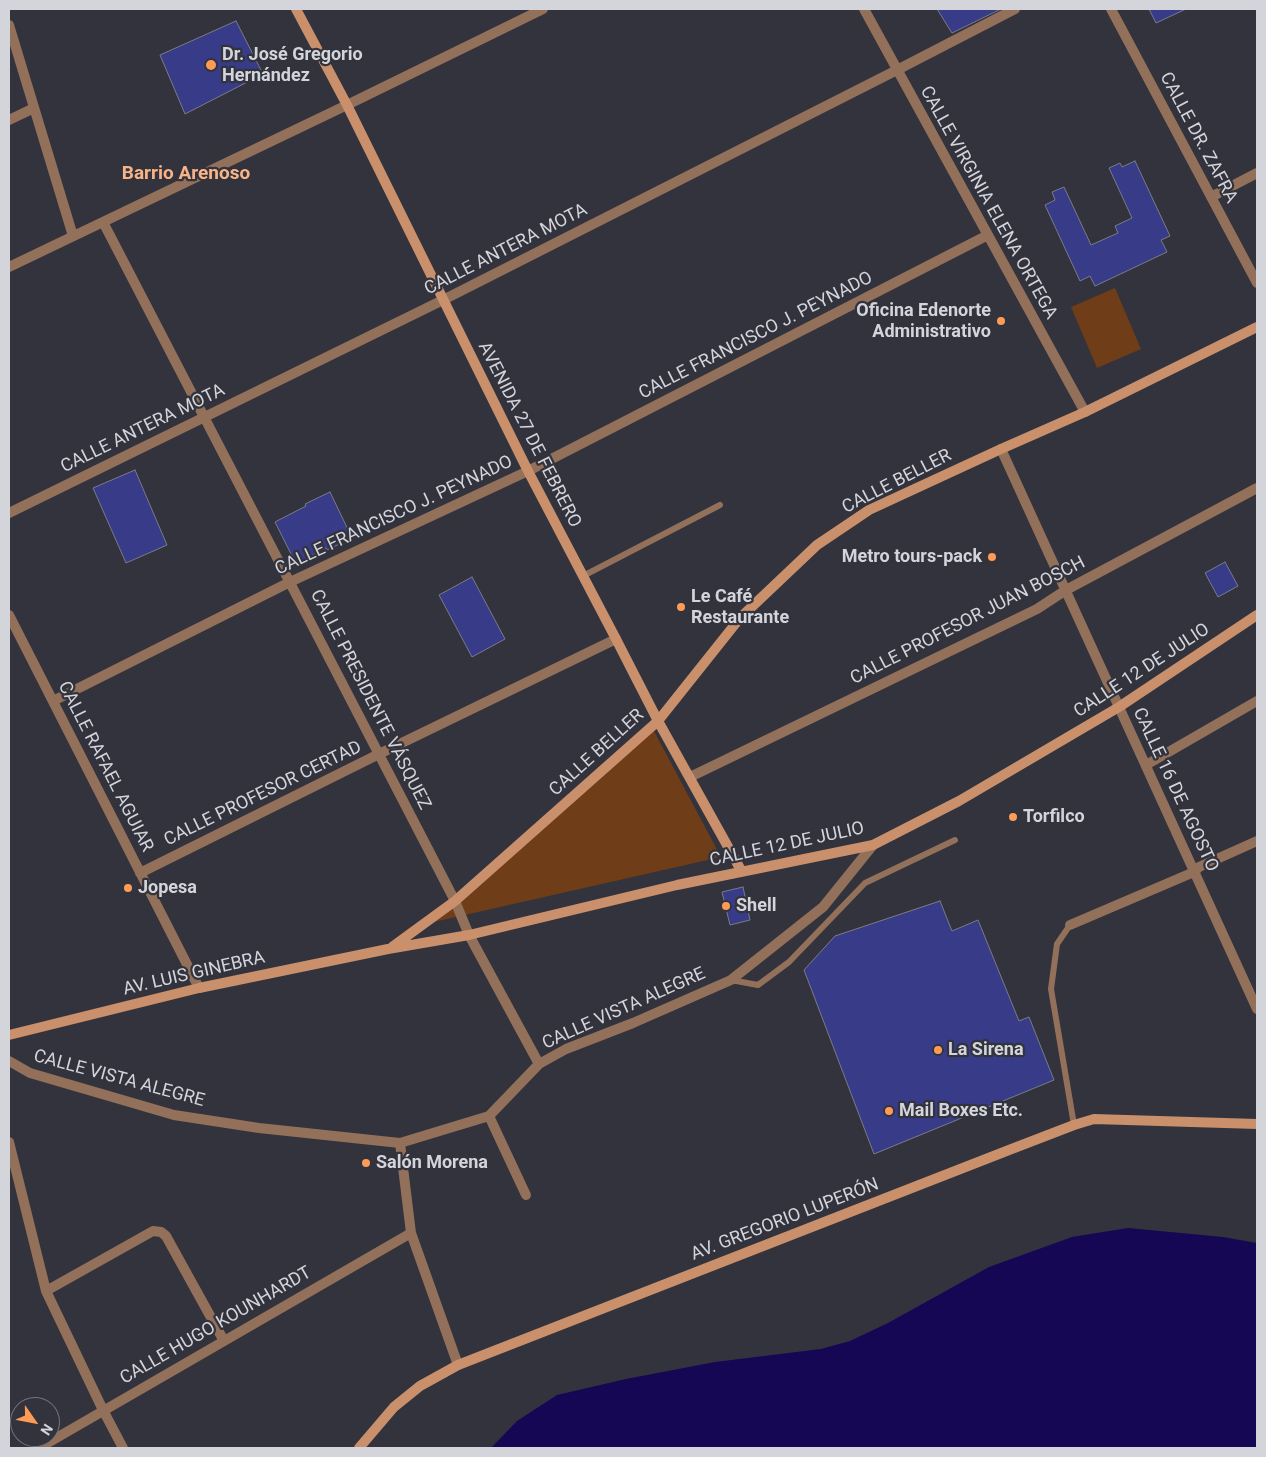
<!DOCTYPE html>
<meta charset="utf-8">
<style>
body{margin:0}
#map{position:relative;width:1266px;height:1457px;overflow:hidden;background:#32333d;font-family:Roboto,sans-serif}
canvas{display:block}
.frame{position:absolute;inset:0;border:10px solid #d3d5db;pointer-events:none}
.north{position:absolute;left:10px;top:1397px;width:50px;height:50px;box-sizing:border-box;background:#32333d;border:1px solid #72747c;border-radius:50%;rotate:123deg;font-size:14px;font-weight:700;line-height:20px;text-align:center;color:#d3d5db}
.north::after{content:'';display:block;margin:auto;width:18px;height:22px;background:#fe9c57;clip-path:polygon(50% 0,100% 100%,50% 72%,0 100%)}
</style>
<div id="map">
<canvas width="1266" height="1457"></canvas>
<div class="frame"></div>
<div class="north">N</div>
</div>
<script>
const ctx = document.querySelector('canvas').getContext('2d');
ctx.lineJoin = 'round';
function fillPath(path, color) {
  ctx.fillStyle = color;
  ctx.fill(path, 'evenodd');
}
function toPath(rows) {
  const path = new Path2D();
  for (const r of rows) {
    path.moveTo(r[0], r[1]);
    for (let i = 2; i < r.length; i += 2) path.lineTo(r[i], r[i + 1]);
  }
  return path;
}
function stroke(path, color, width, dash) {
  ctx.strokeStyle = color;
  ctx.lineWidth = width;
  ctx.lineCap = dash ? 'butt' : 'round';
  ctx.setLineDash(dash || []);
  ctx.stroke(path);
}
function drawText(font, color, halo, rows, align = 'center') {
  ctx.font = font + ' Roboto,sans-serif';
  ctx.lineWidth = 4.5;
  ctx.setLineDash([]);
  ctx.textBaseline = 'middle';
  ctx.strokeStyle = halo;
  ctx.fillStyle = color;
  for (const [text, x, y, turn = 0] of rows) {
    ctx.save();
    ctx.translate(x, y);
    ctx.rotate((+turn || 0) * Math.PI / 180);
    ctx.textAlign = isNaN(turn) ? turn : align;
    if (halo) ctx.strokeText(text, 0, 0);
    ctx.fillText(text, 0, 0);
    ctx.restore();
  }
}
fillPath(toPath([
 [1115,288,1141,349,1097,368,1071,307],
 [654,731,721,857,425,924]
]), '#6f3d17');
fillPath(toPath([
 [1128,1228,1223,1237,1257,1243,1257,1448,491,1448,517,1421,557,1395,626,1379,715,1362,821,1349,850,1341,888,1323,989,1267,1072,1237]
]), '#150754');
const building = toPath([
 [937,9,1001,9,952,33,937,9],
 [1149,9,1186,9,1156,23,1149,9],
 [236,21,263,74,185,114,160,55,236,21],
 [1135,161,1170,236,1161,240,1167,252,1095,286,1090,276,1080,281,1045,205,1055,200,1052,192,1064,187,1091,245,1118,233,1115,226,1132,218,1109,168,1120,163,1122,167,1135,161],
 [135,470,167,545,126,563,93,488,135,470],
 [330,492,352,538,327,550,326,548,296,564,275,522,306,506,305,504,330,492],
 [1225,562,1238,586,1218,597,1205,573,1225,562],
 [472,577,505,639,472,657,439,595,472,577],
 [743,887,750,920,730,925,722,892,743,887],
 [940,901,952,931,978,920,1019,1021,1029,1017,1054,1080,874,1154,804,970,835,936,940,901]
]);
fillPath(building, '#383b88');
stroke(building, '#7a7c87', 1);
stroke(toPath([
 [583,576,720,505],
 [1070,925,1057,944,1051,989,1074,1125],
 [731,980,758,985,789,962,865,883,955,840]
]), '#937059', 6);
stroke(toPath([
 [864,9,1085,412],
 [1111,9,1257,283],
 [9,25,73,236],
 [9,120,34,108],
 [1211,197,1257,173],
 [103,222,455,901,469,935,539,1064],
 [9,267,347,105,543,9],
 [1001,449,1257,1009],
 [9,513,443,300,897,70,1015,9],
 [9,615,199,988],
 [53,701,290,582,528,471,988,235],
 [1146,765,1257,701],
 [690,777,1037,609,1066,590,1257,488],
 [140,873,379,754,616,639],
 [1070,925,1194,872,1199,867,1257,841],
 [9,1061,30,1073,174,1115,259,1128,400,1143,489,1116,539,1064,566,1049,633,1023,731,980,823,907,873,845],
 [489,1116,526,1195],
 [9,1142,46,1291,103,1410,123,1448],
 [400,1143,411,1233,458,1365],
 [46,1291,153,1231,161,1232,166,1236,224,1341],
 [39,1448,411,1233]
]), '#937059', 10);
stroke(toPath([
 [296,9,347,105,528,471,616,639,658,721,742,872],
 [392,947,455,901,658,721,740,618,817,545,869,510,1001,449,1085,412,1257,327],
 [9,1035,199,988,388,949,469,935,677,885,873,845,959,801,1119,707,1257,615],
 [359,1448,394,1407,420,1386,458,1365,1009,1150,1074,1125,1094,1119,1257,1124]
]), '#c9906b', 10);
for (const [x, y, r, color] of [
 [211,65,6,"#fe9c57"],
 [1001,321,5,"#fe9c57"],
 [992,557,5,"#fe9c57"],
 [681,607,5,"#fe9c57"],
 [1013,817,5,"#fe9c57"],
 [128,888,5,"#fe9c57"],
 [726,906,5,"#fe9c57"],
 [938,1050,5,"#fe9c57"],
 [889,1111,5,"#fe9c57"],
 [366,1163,5,"#fe9c57"]
]) {
  const dot = new Path2D();
  dot.arc(x, y, r, 0, 2 * Math.PI);
  ctx.fillStyle = color;
  ctx.fill(dot);
  stroke(dot, '#32333d', 2);
}
drawText('bold 18px', '#d3d5db', '#32333d', [
 ["Dr. José Gregorio",222,55],
 ["Hernández",222,76],
 ["Oficina Edenorte",991,311,"right"],
 ["Administrativo",991,332,"right"],
 ["Metro tours-pack",982,557,"right"],
 ["Le Café",691,597],
 ["Restaurante",691,618],
 ["Torfilco",1023,817],
 ["Jopesa",138,888],
 ["Shell",736,906],
 ["La Sirena",948,1050],
 ["Mail Boxes Etc.",899,1111],
 ["Salón Morena",376,1163]
], 'left');
drawText('18px', '#d3d5db', '#32333d', [
 ["CALLE DR. ZAFRA",1198,138,62],
 ["CALLE VIRGINIA ELENA ORTEGA",988,203,61],
 ["CALLE ANTERA MOTA",506,250,-27],
 ["CALLE FRANCISCO J. PEYNADO",756,336,-27],
 ["CALLE ANTERA MOTA",143,429,-26],
 ["AVENIDA 27 DE FEBRERO",529,435,63],
 ["CALLE BELLER",897,482,-27],
 ["CALLE FRANCISCO J. PEYNADO",394,516,-25],
 ["CALLE PROFESOR JUAN BOSCH",968,621,-27],
 ["CALLE 12 DE JULIO",1142,671,-33],
 ["CALLE PRESIDENTE VÁSQUEZ",370,700,63],
 ["CALLE BELLER",597,753,-42],
 ["CALLE RAFAEL AGUIAR",105,767,63],
 ["CALLE 16 DE AGOSTO",1175,790,65],
 ["CALLE PROFESOR CERTAD",263,794,-26],
 ["CALLE 12 DE JULIO",787,845,-12],
 ["AV. LUIS GINEBRA",194,974,-13],
 ["CALLE VISTA ALEGRE",624,1009,-24],
 ["CALLE VISTA ALEGRE",119,1079,15],
 ["AV. GREGORIO LUPERÓN",785,1220,-21],
 ["CALLE HUGO KOUNHARDT",216,1326,-30]
]);
drawText('bold 19px', '#f8b386', '#32333d', [
 ["Barrio Arenoso",186,174]
]);
</script>
